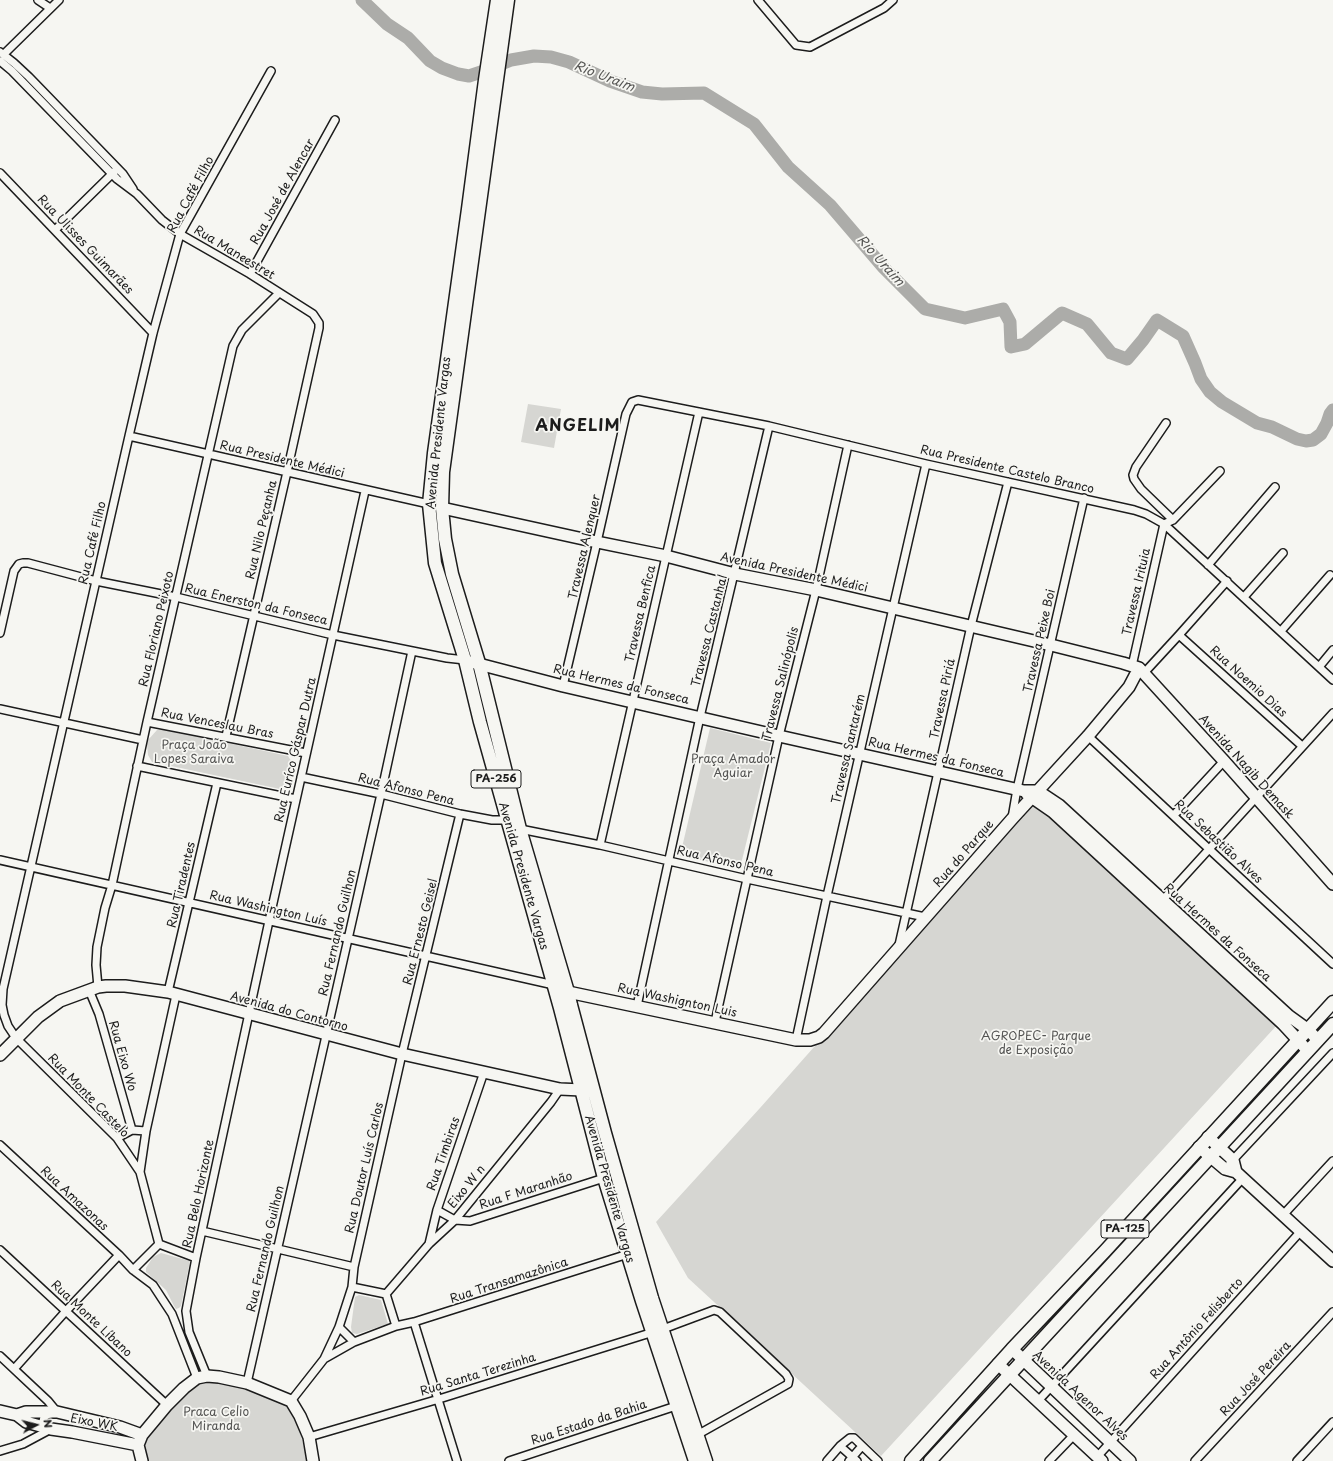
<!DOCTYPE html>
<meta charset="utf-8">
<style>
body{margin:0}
#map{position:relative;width:1333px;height:1461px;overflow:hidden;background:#f6f6f2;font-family:"Playpen Sans",sans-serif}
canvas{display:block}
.north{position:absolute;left:16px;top:1405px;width:40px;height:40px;-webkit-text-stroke:3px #f6f6f2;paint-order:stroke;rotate:83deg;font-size:11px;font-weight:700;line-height:16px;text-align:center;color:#1c1c1c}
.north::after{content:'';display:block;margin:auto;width:14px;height:18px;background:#1c1c1c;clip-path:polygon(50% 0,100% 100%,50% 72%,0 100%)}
</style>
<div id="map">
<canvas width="1333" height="1461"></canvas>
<div class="north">N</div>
</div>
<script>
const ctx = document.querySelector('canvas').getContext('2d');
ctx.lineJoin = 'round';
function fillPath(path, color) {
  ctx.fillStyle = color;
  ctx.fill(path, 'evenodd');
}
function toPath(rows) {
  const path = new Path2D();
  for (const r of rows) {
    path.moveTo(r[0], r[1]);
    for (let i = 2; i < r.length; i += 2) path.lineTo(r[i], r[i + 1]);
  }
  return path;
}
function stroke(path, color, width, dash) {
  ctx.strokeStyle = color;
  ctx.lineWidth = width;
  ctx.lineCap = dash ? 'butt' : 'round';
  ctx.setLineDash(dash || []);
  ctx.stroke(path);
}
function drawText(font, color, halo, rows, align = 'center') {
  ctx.font = font + ' "Playpen Sans",sans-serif';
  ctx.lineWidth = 3.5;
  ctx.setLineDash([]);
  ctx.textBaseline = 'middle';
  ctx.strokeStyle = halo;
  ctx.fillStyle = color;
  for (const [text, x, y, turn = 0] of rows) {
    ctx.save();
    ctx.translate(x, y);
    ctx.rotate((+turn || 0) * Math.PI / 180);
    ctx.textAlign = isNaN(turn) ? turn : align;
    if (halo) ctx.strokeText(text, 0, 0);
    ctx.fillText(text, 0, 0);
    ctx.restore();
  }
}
fillPath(toPath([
 [528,404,561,409,554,448,521,442],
 [710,728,771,743,740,868,680,856],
 [163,729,288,756,293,764,294,773,289,785,280,789,152,762,148,755,147,744,148,740,157,730],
 [1031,802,1036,803,1278,1024,881,1456,688,1278,656,1222,760,1108],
 [161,1253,190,1261,181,1306,179,1308,176,1309,174,1306,166,1290,146,1272,146,1268,153,1257],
 [359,1295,381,1300,388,1324,357,1334,352,1333,351,1327,355,1297],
 [219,1378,288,1401,295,1415,308,1461,144,1461,139,1441,198,1379]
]), '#d6d6d2');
stroke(toPath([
 [362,0,387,24,408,38,430,61,442,68,458,74,469,76,484,71,511,60,534,56,551,57,569,62,610,81,642,92,662,94,704,93,754,124,788,167,830,205,884,268,925,309,965,318,1003,309,1010,322,1011,347,1025,344,1062,313,1087,324,1111,353,1127,359,1143,340,1157,320,1183,336,1195,363,1201,379,1210,392,1222,402,1257,423,1272,427,1297,439,1306,441,1313,440,1321,434,1327,423,1330,414,1333,410]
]), '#acaca9', 13);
const street = toPath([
 [38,0,50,8],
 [758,0,796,45,810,47,884,8,893,0],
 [0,52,14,63,29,77,123,174,133,189],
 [4,54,59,0],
 [0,61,12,71,117,179,137,194,162,220,180,234,250,274,313,314,319,323,319,328,287,472,226,736],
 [0,173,153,333],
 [55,230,115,171],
 [250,274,335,120],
 [1166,423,1136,467,1133,475,1134,479,1141,489,1173,520],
 [129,436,429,504],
 [1208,565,1275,487],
 [1244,597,1283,553],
 [1281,631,1330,575],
 [0,633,14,571,19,564,23,563,28,563,96,581,176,597,333,635,447,658,465,660],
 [1179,635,1302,746],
 [1132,666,1164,524,1173,520,1220,471],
 [1319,667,1333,650],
 [1144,673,1179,635,1227,581],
 [563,686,597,542,626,414,632,402,638,400,769,426,926,464,1134,510,1146,514,1164,524,1333,680],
 [0,709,143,740],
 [147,722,306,753],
 [1088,736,1209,849,1333,964],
 [137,766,296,799],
 [301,777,381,794,460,814,492,820,507,820],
 [1174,815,1224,761],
 [1012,818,1017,789,1084,498],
 [520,829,600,845,747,879,925,917],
 [600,845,699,412],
 [0,860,554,985],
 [1160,903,1333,713],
 [899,945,971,626,1008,482],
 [98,987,96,965,97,947,105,908,112,885,147,722,233,346,242,330,279,293],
 [89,990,99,1014,132,1130],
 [168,992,217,783],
 [637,1006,700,717,769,426],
 [715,1022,779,736,816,590,848,445],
 [796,1040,827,896,926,464],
 [117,1138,132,1130,146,1131],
 [0,1145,119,1255,133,1270,153,1285,172,1314,197,1378],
 [1230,1163,1333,1053],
 [140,1172,146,1131,176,995],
 [437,1210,455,1220,470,1221,604,1178],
 [1283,1215,1333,1161],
 [202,1231,354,1267],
 [159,1244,140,1172,117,1138,16,1038,8,1026,4,1015,2,1005,3,989,129,436,153,333,180,234,271,71],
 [429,1244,437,1210,484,1072],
 [0,1250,167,1405],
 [133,1270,159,1244,196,1258],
 [352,1287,354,1267,402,1054,460,814],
 [386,1294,429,1244,455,1220,551,1102,560,1089],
 [414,1322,457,1461],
 [396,1326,414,1322,628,1254],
 [0,1356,48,1401,57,1412,47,1415,44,1417,43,1421,45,1424,51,1429,23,1444,0,1451],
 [324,1359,354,1342],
 [14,1369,66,1311,119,1255],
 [207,1376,189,1332,186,1311,196,1258,269,921,365,491],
 [247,1383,381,794,412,651],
 [291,1401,324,1359,339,1327,352,1287,386,1294,396,1326,354,1342,339,1327],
 [1038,1401,1243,1178],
 [309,1437,439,1399,663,1329,714,1310,720,1312,786,1374,789,1379,788,1384,697,1435],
 [840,1446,857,1461],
 [1097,1457,1301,1231],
 [509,1461,676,1406],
 [827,1461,840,1446,850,1438,854,1438,878,1461],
 [849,1461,862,1446],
 [1049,1461,1074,1435],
 [1195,1461,1333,1312],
 [1297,1461,1333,1422]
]);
const secondary = toPath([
 [442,508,597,542,666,556,735,574,816,590,1051,645,1123,663,1139,668,1224,761,1333,884],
 [471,662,563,686,779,736,1024,791,1038,791,1059,805,1289,1016,1307,1029,1318,1040],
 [1027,794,1053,812,1283,1024,1308,1051],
 [561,989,568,992,796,1040,810,1040,819,1037,824,1033,1012,819,1088,736,1129,687,1139,668],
 [0,1055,38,1017,60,1001,98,987,106,986,125,986,168,992,402,1054,560,1089,582,1090,590,1088],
 [1208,1137,1233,1160,1236,1172,1333,1261],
 [1199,1147,1225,1169,1236,1172],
 [1012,1349,1130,1461],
 [998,1364,1102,1461],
 [0,1411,17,1415,26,1422,51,1429,72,1432,138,1445],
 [17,1415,26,1412,57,1412,120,1427,142,1435],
 [142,1461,138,1445,142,1435,167,1405,184,1388,197,1378,207,1376,219,1377,247,1383,291,1401,300,1416,309,1437,313,1461]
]);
const primary = toPath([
 [497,0,485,80,468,209,434,453,429,504,435,563,465,660,480,722,560,1008,604,1178,642,1301,695,1461],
 [508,0,443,472,442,508,445,539,452,574,479,663,520,829,568,992,571,1005,605,1133,652,1298,706,1461],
 [911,1461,1012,1349,1105,1251,1333,1002],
 [930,1461,1333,1024]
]);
stroke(street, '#1c1c1c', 10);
stroke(secondary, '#1c1c1c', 14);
stroke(primary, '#1c1c1c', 15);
stroke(street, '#f6f6f2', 7);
stroke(secondary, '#f6f6f2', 11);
stroke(primary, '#f6f6f2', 12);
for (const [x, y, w] of [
 [496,779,50],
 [1125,1229,48]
]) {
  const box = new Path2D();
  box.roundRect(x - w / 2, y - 9, w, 18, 3);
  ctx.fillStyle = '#f6f6f2';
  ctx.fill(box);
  stroke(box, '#1c1c1c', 1);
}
drawText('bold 11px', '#1c1c1c', null, [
 ["PA-256",496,779],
 ["PA-125",1125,1229]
]);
drawText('12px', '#1c1c1c', '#f6f6f2', [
 ["Rua José de Alencar",283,192,-61],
 ["Rua Café Filho",191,195,-62],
 ["Rua Ulisses Guimarães",85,245,46],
 ["Rua Maneestret",234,253,31],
 ["Avenida Presidente Vargas",439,433,-84],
 ["Rua Presidente Médici",282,460,13],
 ["Rua Presidente Castelo Branco",1007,470,13],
 ["Rua Nilo Peçanha",262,530,-77],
 ["Rua Café Filho",93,543,-77],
 ["Travessa Alenquer",585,547,-77],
 ["Avenida Presidente Médici",794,573,12],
 ["Travessa Irituia",1137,592,-77],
 ["Rua Enerston da Fonseca",256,605,13],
 ["Travessa Benfica",641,614,-77],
 ["Rua Floriano Peixoto",157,629,-77],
 ["Travessa Castanhal",710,631,-76],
 ["Travessa Peixe Boi",1040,641,-77],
 ["Rua Noemio Dias",1248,682,42],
 ["Travessa Salinópolis",781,684,-76],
 ["Rua Hermes da Fonseca",621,685,13],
 ["Travessa Piriá",943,699,-78],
 ["Rua Venceslau Bras",217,724,11],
 ["Travessa Santarém",849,749,-77],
 ["Rua Euríco Gáspar Dutra",296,750,-77],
 ["Rua Hermes da Fonseca",936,758,13],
 ["Avenida Nagib Demask",1246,767,48],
 ["Rua Afonso Pena",406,790,14],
 ["Rua Sebastião Alves",1218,842,43],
 ["Rua do Parque",964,854,-49],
 ["Rua Afonso Pena",725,862,13],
 ["Avenida Presidente Vargas",523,876,74],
 ["Rua Tiradentes",182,885,-77],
 ["Rua Washington Luís",268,909,13],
 ["Rua Ernesto Geisel",421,932,-76],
 ["Rua Fernando Guilhon",338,933,-77],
 ["Rua Hermes da Fonseca",1217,933,42],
 ["Rua Washignton Luis",677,1001,12],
 ["Avenida do Contorno",289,1012,15],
 ["Rua Eixo Wo",122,1056,74],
 ["Rua Monte Castelo",88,1096,46],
 ["Rua Timbiras",444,1154,-71],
 ["Rua Doutor Luís Carlos",365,1168,-77],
 ["Eixo W n",467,1187,-51],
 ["Avenida Presidente Vargas",609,1189,74],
 ["Rua F Maranhão",526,1191,-18],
 ["Rua Belo Horizonte",199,1194,-78],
 ["Rua Amazonas",74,1199,43],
 ["Rua Fernando Guilhon",266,1249,-77],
 ["Rua Transamazônica",509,1281,-18],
 ["Rua Monte Líbano",91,1319,43],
 ["Rua Antônio Felisberto",1197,1329,-48],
 ["Rua Santa Terezinha",478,1375,-17],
 ["Rua José Pereira",1256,1379,-47],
 ["Avenida Agenor Alves",1080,1396,43],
 ["Eixo WK",94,1423,11],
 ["Rua Estado da Bahia",589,1423,-18]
]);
drawText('12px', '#545453', '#f6f6f2', [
 ["Praça João",194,746],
 ["Lopes Saraiva",194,760],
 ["Praça Amador",733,760],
 ["Aguiar",733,774],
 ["AGROPEC- Parque",1036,1037],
 ["de Exposição",1036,1051],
 ["Praca Celio",216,1413],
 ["Miranda",216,1427]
]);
drawText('italic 13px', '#565654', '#f6f6f2', [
 ["Rio Uraim",604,77,21],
 ["Rio Uraim",880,261,48]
]);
ctx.letterSpacing = '1px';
drawText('bold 16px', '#1c1c1c', '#f6f6f2', [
 ["ANGELIM",578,427]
]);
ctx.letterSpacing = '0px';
</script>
